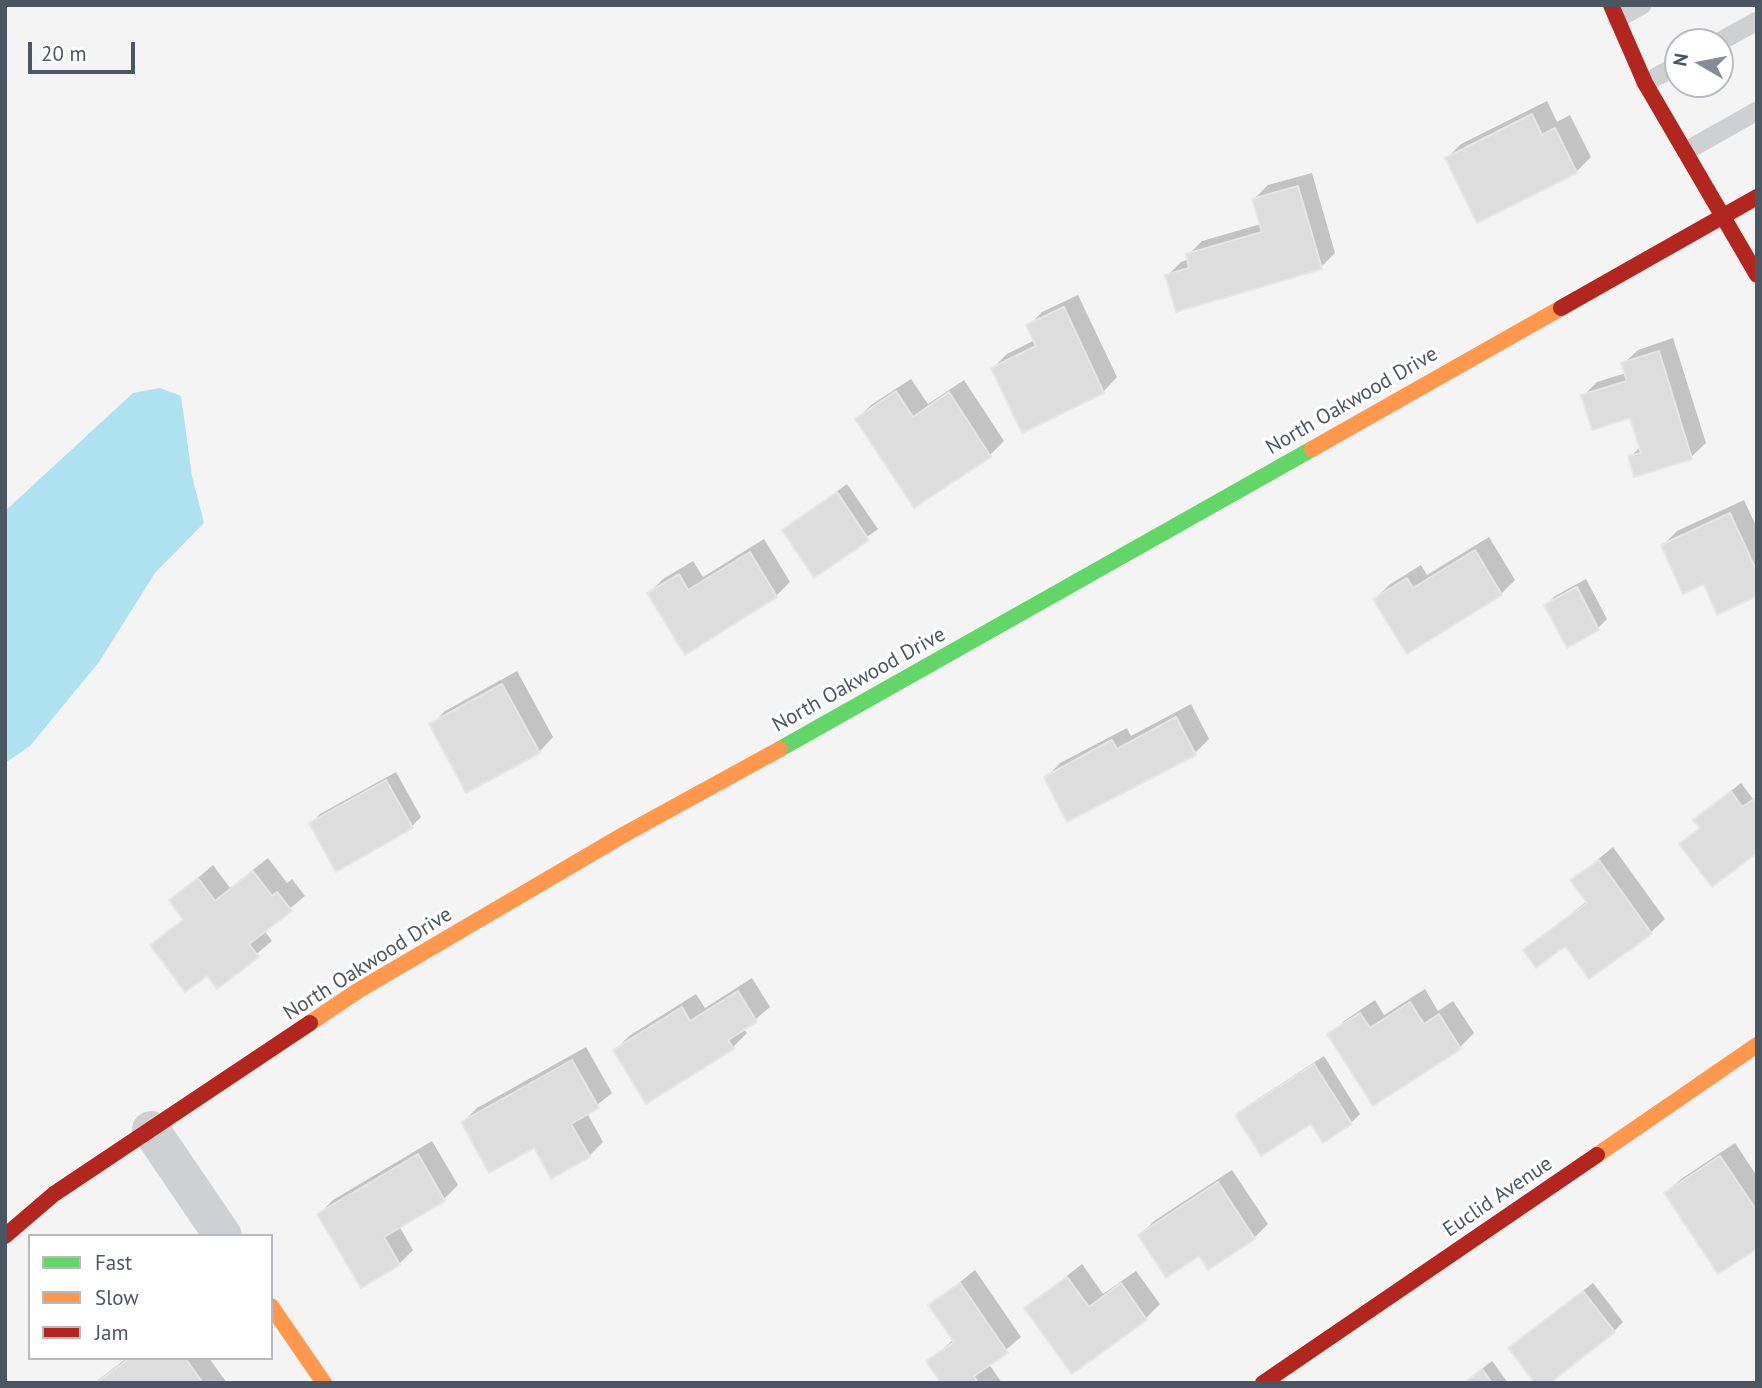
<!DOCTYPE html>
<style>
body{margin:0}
#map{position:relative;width:1762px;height:1388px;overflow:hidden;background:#f4f4f4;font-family:"PT Sans",sans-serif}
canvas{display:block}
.frame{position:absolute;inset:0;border:7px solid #4a5661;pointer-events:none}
.legend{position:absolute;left:28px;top:1234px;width:245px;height:126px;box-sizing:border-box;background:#fff;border:2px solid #b7bbc0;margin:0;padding:9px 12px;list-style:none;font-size:21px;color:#4a5661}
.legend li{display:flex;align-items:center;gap:14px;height:35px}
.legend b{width:35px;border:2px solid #b7bbc0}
.north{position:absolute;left:1664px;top:28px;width:70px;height:70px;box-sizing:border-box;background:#fff;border:2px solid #b7bbc0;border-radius:50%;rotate:280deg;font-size:19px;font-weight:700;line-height:28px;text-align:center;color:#4a5661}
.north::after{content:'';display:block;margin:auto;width:24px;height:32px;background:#868d94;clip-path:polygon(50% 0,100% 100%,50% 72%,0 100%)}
.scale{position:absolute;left:28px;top:42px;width:107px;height:32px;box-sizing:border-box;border:4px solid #4a5661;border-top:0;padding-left:9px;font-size:21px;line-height:24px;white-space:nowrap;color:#4a5661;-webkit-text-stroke:5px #fff;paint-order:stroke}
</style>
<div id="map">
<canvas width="1762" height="1388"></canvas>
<div class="frame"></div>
<ul class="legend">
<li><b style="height:9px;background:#63d668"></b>Fast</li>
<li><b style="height:9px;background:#ff974d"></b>Slow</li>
<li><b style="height:9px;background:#b3261e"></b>Jam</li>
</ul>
<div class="north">N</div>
<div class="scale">20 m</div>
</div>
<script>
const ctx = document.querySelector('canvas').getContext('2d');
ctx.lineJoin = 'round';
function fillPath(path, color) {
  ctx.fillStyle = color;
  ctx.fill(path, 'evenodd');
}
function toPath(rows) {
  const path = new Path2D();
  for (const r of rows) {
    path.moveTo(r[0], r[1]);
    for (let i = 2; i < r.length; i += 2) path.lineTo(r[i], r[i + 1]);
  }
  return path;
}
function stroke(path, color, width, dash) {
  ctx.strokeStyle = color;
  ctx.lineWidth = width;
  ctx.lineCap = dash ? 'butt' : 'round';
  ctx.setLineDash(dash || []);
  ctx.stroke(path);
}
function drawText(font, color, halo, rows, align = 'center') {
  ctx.font = font + ' "PT Sans",sans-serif';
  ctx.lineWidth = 6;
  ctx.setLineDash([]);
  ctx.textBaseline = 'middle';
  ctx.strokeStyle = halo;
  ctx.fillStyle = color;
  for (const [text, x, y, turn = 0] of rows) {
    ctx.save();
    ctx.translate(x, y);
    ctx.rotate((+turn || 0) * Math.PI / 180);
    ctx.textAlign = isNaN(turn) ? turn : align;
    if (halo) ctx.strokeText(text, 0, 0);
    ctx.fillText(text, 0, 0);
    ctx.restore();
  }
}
fillPath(toPath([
 [160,388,181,396,192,476,204,523,155,573,99,662,30,746,5,763,5,511,133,393]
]), '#aee2f0');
fillPath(toPath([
 [1547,101,1557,122,1570,115,1591,157,1576,172,1478,221,1447,158,1461,144],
 [1312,173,1335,253,1321,267,1167,276,1181,262,1189,259,1188,255,1202,241,1261,224,1254,199,1268,185],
 [1078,295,1117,377,1103,392,993,368,1007,354,1035,340,1028,326,1042,312],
 [1673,338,1706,443,1691,457,1635,475,1630,457,1641,446,1631,415,1583,396,1597,382,1626,373,1623,364,1638,350],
 [911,379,928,404,964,380,1004,441,990,455,915,506,857,419,871,405],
 [847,484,878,529,814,575,784,530],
 [1744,500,1757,528,1757,594,1663,545,1677,531],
 [1489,537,1515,580,1501,594,1407,652,1375,599,1389,585,1421,565,1427,575],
 [764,539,790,582,776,596,649,593,663,579,693,561,703,577],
 [1586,579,1607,619,1598,628,1546,605,1555,596],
 [517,671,553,737,539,752,431,725,445,711],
 [1191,704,1209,739,1195,753,1068,819,1046,778,1060,763,1127,728,1131,736],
 [396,772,421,817,412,826,311,824,320,814],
 [1741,783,1753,799,1757,796,1757,850,1681,844,1701,827,1705,811],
 [1613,847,1665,919,1650,933,1525,950,1587,901,1572,881],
 [268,858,287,883,292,879,305,896,264,930,272,941,217,987,207,973,152,945,184,918,171,901,213,865,230,888],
 [752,978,770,1007,744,1029,747,1033,733,1047,615,1050,629,1036,696,994,705,1008],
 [1425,989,1438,1011,1453,1001,1474,1033,1460,1047,1374,1103,1330,1035,1344,1021,1375,1000,1384,1015],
 [586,1047,612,1093,587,1113,603,1142,589,1156,463,1122,477,1108],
 [1324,1056,1360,1114,1351,1123,1237,1115,1247,1106],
 [432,1141,458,1185,444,1199,399,1226,413,1250,399,1264,319,1214,333,1200],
 [1735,1143,1757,1176,1757,1246,1666,1193,1681,1179],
 [1232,1170,1268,1224,1254,1238,1199,1254,1140,1235,1154,1221],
 [1082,1264,1103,1294,1136,1271,1160,1304,1146,1318,1026,1308],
 [975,1270,1021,1337,989,1364,1002,1383,944,1383,929,1361,954,1339,931,1305],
 [1593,1283,1623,1322,1614,1331,1511,1348],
 [127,1358,209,1358,227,1383,94,1383],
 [1492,1361,1508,1383,1464,1383]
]), '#0003');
const building = toPath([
 [1532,114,1542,135,1555,128,1577,173,1477,223,1445,158,1532,114],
 [1298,186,1322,269,1176,312,1165,275,1189,268,1186,254,1262,232,1252,199,1298,186],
 [1064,307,1104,393,1022,433,991,368,1036,346,1026,325,1064,307],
 [1659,351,1692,459,1634,477,1628,456,1641,453,1630,418,1592,430,1581,395,1627,381,1621,363,1659,351],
 [896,391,913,417,949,392,991,457,914,508,855,419,896,391],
 [837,492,869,540,814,578,782,530,837,492],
 [1730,513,1757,572,1757,596,1717,615,1704,584,1683,594,1661,545,1730,513],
 [1475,550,1502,595,1407,654,1373,599,1407,578,1413,588,1475,550],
 [750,552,777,597,685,655,647,593,679,574,688,590,750,552],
 [1577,587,1599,630,1567,648,1544,605,1577,587],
 [502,684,540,753,466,793,429,724,502,684],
 [1176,717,1196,755,1067,822,1044,777,1112,740,1117,749,1176,717],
 [386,780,413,828,336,872,309,823,386,780],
 [1731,791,1742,807,1757,797,1757,853,1712,887,1679,844,1700,828,1693,820,1731,791],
 [1599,860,1652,934,1589,979,1565,946,1536,968,1523,950,1587,903,1570,880,1599,860],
 [253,871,272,896,277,892,292,911,249,944,259,957,217,989,207,976,185,992,150,945,183,920,169,900,198,878,215,901,253,871],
 [738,991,757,1022,728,1040,734,1049,646,1104,613,1050,682,1007,690,1021,738,991],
 [1410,1002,1424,1024,1439,1014,1461,1049,1373,1106,1327,1034,1360,1013,1370,1028,1410,1002],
 [572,1060,599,1108,571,1124,590,1157,551,1179,534,1148,489,1173,461,1122,572,1060],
 [1314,1064,1352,1124,1323,1143,1311,1124,1261,1156,1235,1115,1314,1064],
 [418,1154,445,1201,384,1237,400,1265,361,1288,317,1214,418,1154],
 [1720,1156,1757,1211,1757,1249,1718,1274,1664,1193,1720,1156],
 [1218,1182,1255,1239,1208,1270,1199,1256,1166,1278,1138,1235,1218,1182],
 [1067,1277,1089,1307,1121,1283,1147,1320,1072,1374,1024,1308,1067,1277],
 [960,1283,1008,1353,974,1376,978,1383,941,1383,926,1361,954,1342,928,1305,960,1283],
 [1583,1291,1615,1332,1550,1383,1535,1383,1508,1348,1583,1291],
 [130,1358,185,1358,203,1383,96,1383,130,1358],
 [1482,1369,1492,1383,1464,1383,1482,1369]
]);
fillPath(building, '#ddddde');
stroke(building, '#e5e6e7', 2);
stroke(toPath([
 [1617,19,1642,5],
 [1719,42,1757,21],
 [1645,83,1678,65],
 [1686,151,1757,111]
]), '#ced0d2', 19);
stroke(toPath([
 [151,1130,223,1236]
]), '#ced0d2', 38);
stroke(toPath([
 [780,749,1312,449]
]), '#63d668', 16);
stroke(toPath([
 [1312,449,1561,308],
 [310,1023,359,990,625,834,780,749],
 [1597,1155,1757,1045],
 [271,1306,324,1383]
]), '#ff974d', 16);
stroke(toPath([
 [1611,5,1645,83,1757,275],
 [1561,308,1757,197],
 [5,1236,54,1194,310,1023],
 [1263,1383,1597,1155]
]), '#b3261e', 16);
drawText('21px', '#4a5661', '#fff', [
 ["North Oakwood Drive",1352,401,-30],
 ["North Oakwood Drive",859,680,-29],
 ["North Oakwood Drive",368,964,-32],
 ["Euclid Avenue",1498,1197,-34]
]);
</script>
